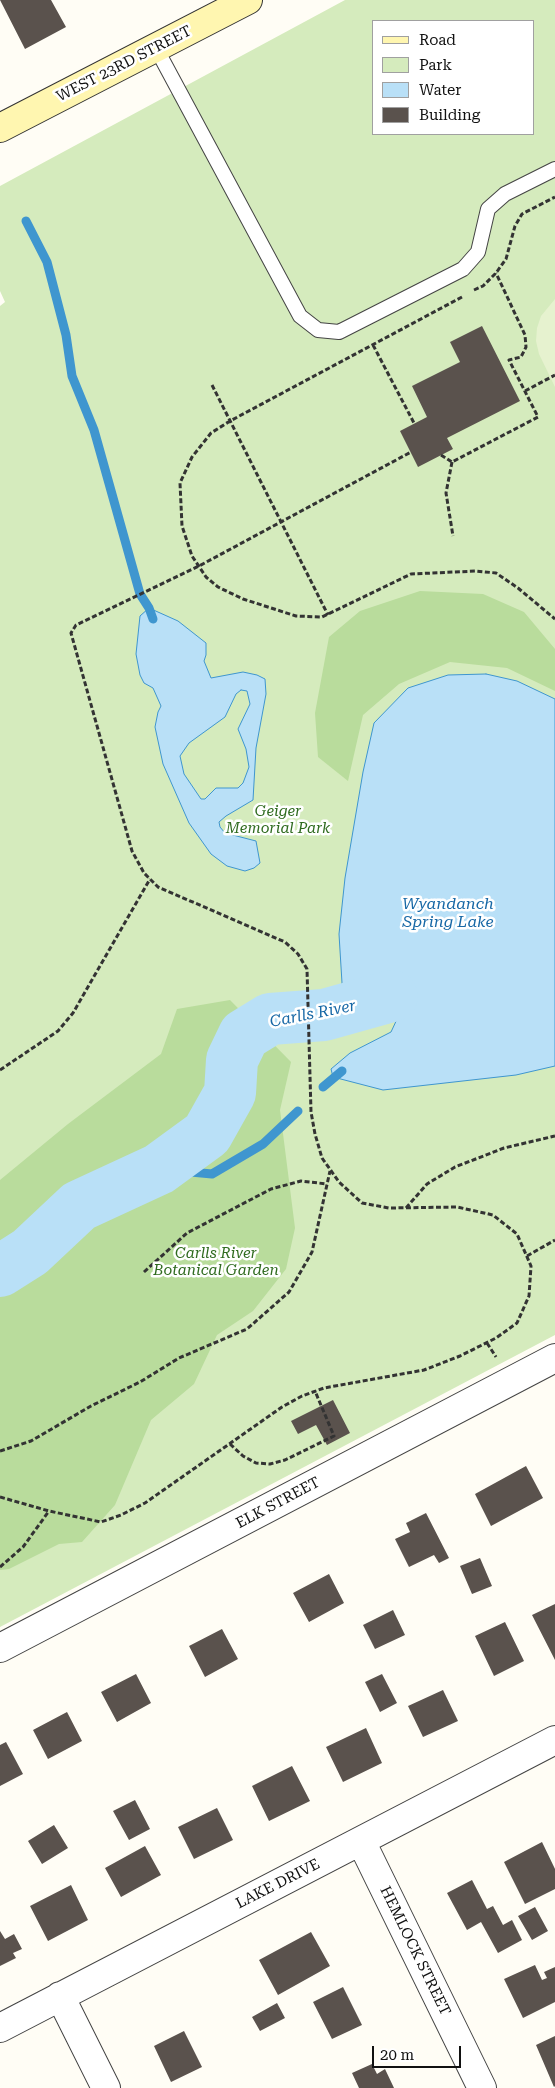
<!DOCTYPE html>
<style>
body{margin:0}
#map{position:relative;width:555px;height:2088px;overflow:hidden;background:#fffdf5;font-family:"Roboto Serif",serif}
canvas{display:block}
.legend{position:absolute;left:372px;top:20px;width:162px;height:115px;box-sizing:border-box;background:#fff;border:1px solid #a0a0a0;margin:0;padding:6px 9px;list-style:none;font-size:15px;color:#111}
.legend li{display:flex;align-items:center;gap:10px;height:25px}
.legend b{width:25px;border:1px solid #a0a0a0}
.scale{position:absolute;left:372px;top:2046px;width:89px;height:22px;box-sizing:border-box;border:2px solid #111;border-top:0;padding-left:6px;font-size:15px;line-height:18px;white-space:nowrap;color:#111;-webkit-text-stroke:4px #fff;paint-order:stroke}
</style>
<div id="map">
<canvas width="555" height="2088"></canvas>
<ul class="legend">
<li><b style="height:6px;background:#fff6b0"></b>Road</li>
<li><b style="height:14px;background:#d5ebbd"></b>Park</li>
<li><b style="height:14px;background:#b9e0f7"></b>Water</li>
<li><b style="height:14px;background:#5a524d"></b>Building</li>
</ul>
<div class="scale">20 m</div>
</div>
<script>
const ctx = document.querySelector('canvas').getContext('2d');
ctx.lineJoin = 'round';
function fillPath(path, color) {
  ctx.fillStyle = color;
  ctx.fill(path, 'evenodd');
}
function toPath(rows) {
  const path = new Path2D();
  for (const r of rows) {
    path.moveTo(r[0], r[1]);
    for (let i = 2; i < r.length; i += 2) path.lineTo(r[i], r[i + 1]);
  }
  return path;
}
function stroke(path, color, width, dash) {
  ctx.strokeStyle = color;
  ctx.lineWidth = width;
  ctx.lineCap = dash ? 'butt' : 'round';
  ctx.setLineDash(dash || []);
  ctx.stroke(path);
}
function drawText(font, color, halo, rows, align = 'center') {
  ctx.font = font + ' "Roboto Serif",serif';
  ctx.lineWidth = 5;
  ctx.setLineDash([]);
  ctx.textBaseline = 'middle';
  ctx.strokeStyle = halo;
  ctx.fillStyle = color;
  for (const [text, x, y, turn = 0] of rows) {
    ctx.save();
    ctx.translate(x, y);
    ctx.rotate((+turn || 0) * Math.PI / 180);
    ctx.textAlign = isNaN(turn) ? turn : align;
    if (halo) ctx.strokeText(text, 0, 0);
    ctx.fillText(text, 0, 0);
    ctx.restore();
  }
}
fillPath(toPath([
 [345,0,555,0,555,1335,0,1627,0,306,5,302,0,291,0,186],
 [374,21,534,21,534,134,374,134]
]), '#d5ebbd');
fillPath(toPath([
 [420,591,483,594,524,612,555,649,555,691,507,668,450,662,399,684,363,715,348,781,318,757,315,713,329,637,360,611],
 [230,1000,291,1062,280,1110,295,1228,286,1269,253,1311,217,1335,194,1384,151,1420,115,1505,82,1542,59,1544,9,1569,0,1570,0,1180,68,1124,161,1054,177,1009]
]), '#b9dc9c');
fillPath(toPath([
 [555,299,555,387,539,354,536,341,537,328,541,316]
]), '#e6f2cf');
const water = toPath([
 [149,608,178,621,206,643,206,655,204,661,211,678,243,672,257,675,265,679,266,694,256,748,253,800,226,816,219,822,220,827,225,833,256,841,260,863,254,868,245,871,227,866,211,854,189,823,163,764,155,727,158,712,161,706,153,688,144,683,140,675,136,654,140,616,149,608],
 [241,690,247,691,250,704,238,729,246,749,249,767,243,783,238,788,216,788,205,799,201,799,184,774,180,756,189,743,225,717,236,694,241,690],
 [486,674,517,681,555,699,555,1066,516,1075,383,1090,333,1077,331,1069,350,1053,391,1032,398,1017,396,1007,387,1001,334,1026,324,1015,342,983,339,934,345,878,363,772,374,723,408,688,448,675,486,674]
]);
fillPath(water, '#b9e0f7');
stroke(water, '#3f96cf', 1);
stroke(toPath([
 [26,221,47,262,66,335,72,376,94,430,140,594,149,608,153,619],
 [323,1087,342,1071],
 [159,1169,212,1174,263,1144,298,1111]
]), '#3f96cf', 9);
stroke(toPath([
 [0,1271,30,1252,79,1206,159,1169,207,1134,230,1093,232,1060,244,1035,270,1019,324,1015,392,996]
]), '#b9e0f7', 52);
fillPath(toPath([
 [0,0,51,0,66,27,25,49],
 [482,326,520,401,447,438,453,449,418,467,400,431,427,417,412,386,460,362,450,342],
 [333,1400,350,1433,327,1445,316,1425,298,1434,291,1421],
 [526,1466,543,1498,491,1526,475,1494],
 [426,1513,449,1558,439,1563,434,1555,409,1567,395,1539,410,1532,406,1523],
 [480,1558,492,1586,472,1594,460,1566],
 [329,1574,344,1603,309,1622,293,1593],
 [555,1604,555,1660,532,1615],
 [393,1610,405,1635,375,1649,363,1625],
 [505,1622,524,1661,494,1676,475,1636],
 [222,1629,238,1659,205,1677,189,1646],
 [136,1674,151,1703,117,1722,101,1692],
 [382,1674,397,1703,380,1712,365,1682],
 [443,1690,458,1721,423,1737,408,1706],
 [67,1712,82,1741,48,1759,33,1730],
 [366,1728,382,1763,343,1782,326,1747],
 [6,1742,23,1774,0,1786,0,1745],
 [292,1766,310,1801,269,1821,252,1786],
 [135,1800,150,1829,129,1840,113,1811],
 [217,1808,233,1840,194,1859,178,1827],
 [54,1825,68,1848,42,1864,28,1841],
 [542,1842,555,1869,555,1889,525,1904,504,1862],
 [145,1846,161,1875,121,1897,105,1868],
 [472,1880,487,1909,493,1906,503,1925,512,1920,522,1940,498,1953,481,1922,467,1930,447,1893],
 [71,1885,88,1920,48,1941,30,1906],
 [535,1907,548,1931,532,1940,518,1916],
 [0,1931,5,1939,14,1934,22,1949,13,1953,16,1958,0,1966],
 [311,1932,330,1966,278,1995,259,1960],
 [535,1965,542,1980,547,1978,544,1972,555,1967,555,2002,523,2018,504,1979],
 [343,1987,362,2025,332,2039,313,2002],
 [277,2003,285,2018,260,2031,252,2017],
 [184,2031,202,2067,171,2082,154,2046],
 [555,2036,555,2086,554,2087,536,2045],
 [372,2064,377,2074,385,2069,394,2088,359,2088,352,2073]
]), '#5a524d');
const lane = toPath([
 [156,48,300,316,318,330,339,332,463,269,478,252,488,209,505,194,555,169]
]);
const street = toPath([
 [0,1648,555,1358],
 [361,1841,482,2088],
 [60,1996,106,2088],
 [0,2028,555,1740]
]);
const secondary = toPath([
 [0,128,248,0]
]);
stroke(lane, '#444', 16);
stroke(street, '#444', 30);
stroke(secondary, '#333', 30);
stroke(toPath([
 [474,290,483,286,496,273,506,259,515,226,522,214,555,197],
 [462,297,230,421,211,433,192,457,180,483,182,526,192,556,206,577,218,587,243,599,296,616,322,617,411,574,476,571,496,573,518,588,555,619],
 [373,345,414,423],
 [212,385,328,615],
 [525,391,555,375],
 [441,455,452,462,538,417,509,360,521,357,526,347,525,335,496,273],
 [452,462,446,493,453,536],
 [0,1070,58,1031,73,1013,150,879],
 [406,1208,427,1184,455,1167,504,1148,555,1136],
 [527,1256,555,1240],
 [144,1272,187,1233,271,1189,301,1181,327,1184],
 [487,1343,496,1357],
 [230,1444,243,1456,256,1463,270,1464,285,1460,334,1436,315,1391],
 [0,1451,31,1441,91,1406,140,1382,179,1358,247,1329,289,1292,312,1252,330,1171],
 [0,1497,49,1511,101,1522,121,1515,145,1503,282,1407,302,1396,324,1388,424,1370,460,1356,496,1338,517,1323,529,1296,531,1266,517,1234,493,1215,457,1207,389,1208,362,1203,339,1182,322,1158,315,1134,311,1112,307,969,298,954,285,942,158,887,144,873,132,851,71,633,76,625,199,566,411,452],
 [0,1567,23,1547,49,1511]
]), '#333', 3, [5, 2.5]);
stroke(lane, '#fff', 14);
stroke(street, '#fff', 28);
stroke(secondary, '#fff6b0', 28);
drawText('15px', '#111', '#fff', [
 ["WEST 23RD STREET",124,64,-27],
 ["ELK STREET",278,1503,-28],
 ["LAKE DRIVE",278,1884,-27],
 ["HEMLOCK STREET",415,1951,64]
]);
drawText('italic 15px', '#2f6b1f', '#fff', [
 ["Geiger",278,812],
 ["Memorial Park",278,829],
 ["Carlls River",216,1254],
 ["Botanical Garden",216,1271]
]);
drawText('italic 16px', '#1768a6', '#fff', [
 ["Wyandanch",448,904],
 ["Spring Lake",448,922],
 ["Carlls River",313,1014,-11]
]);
</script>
